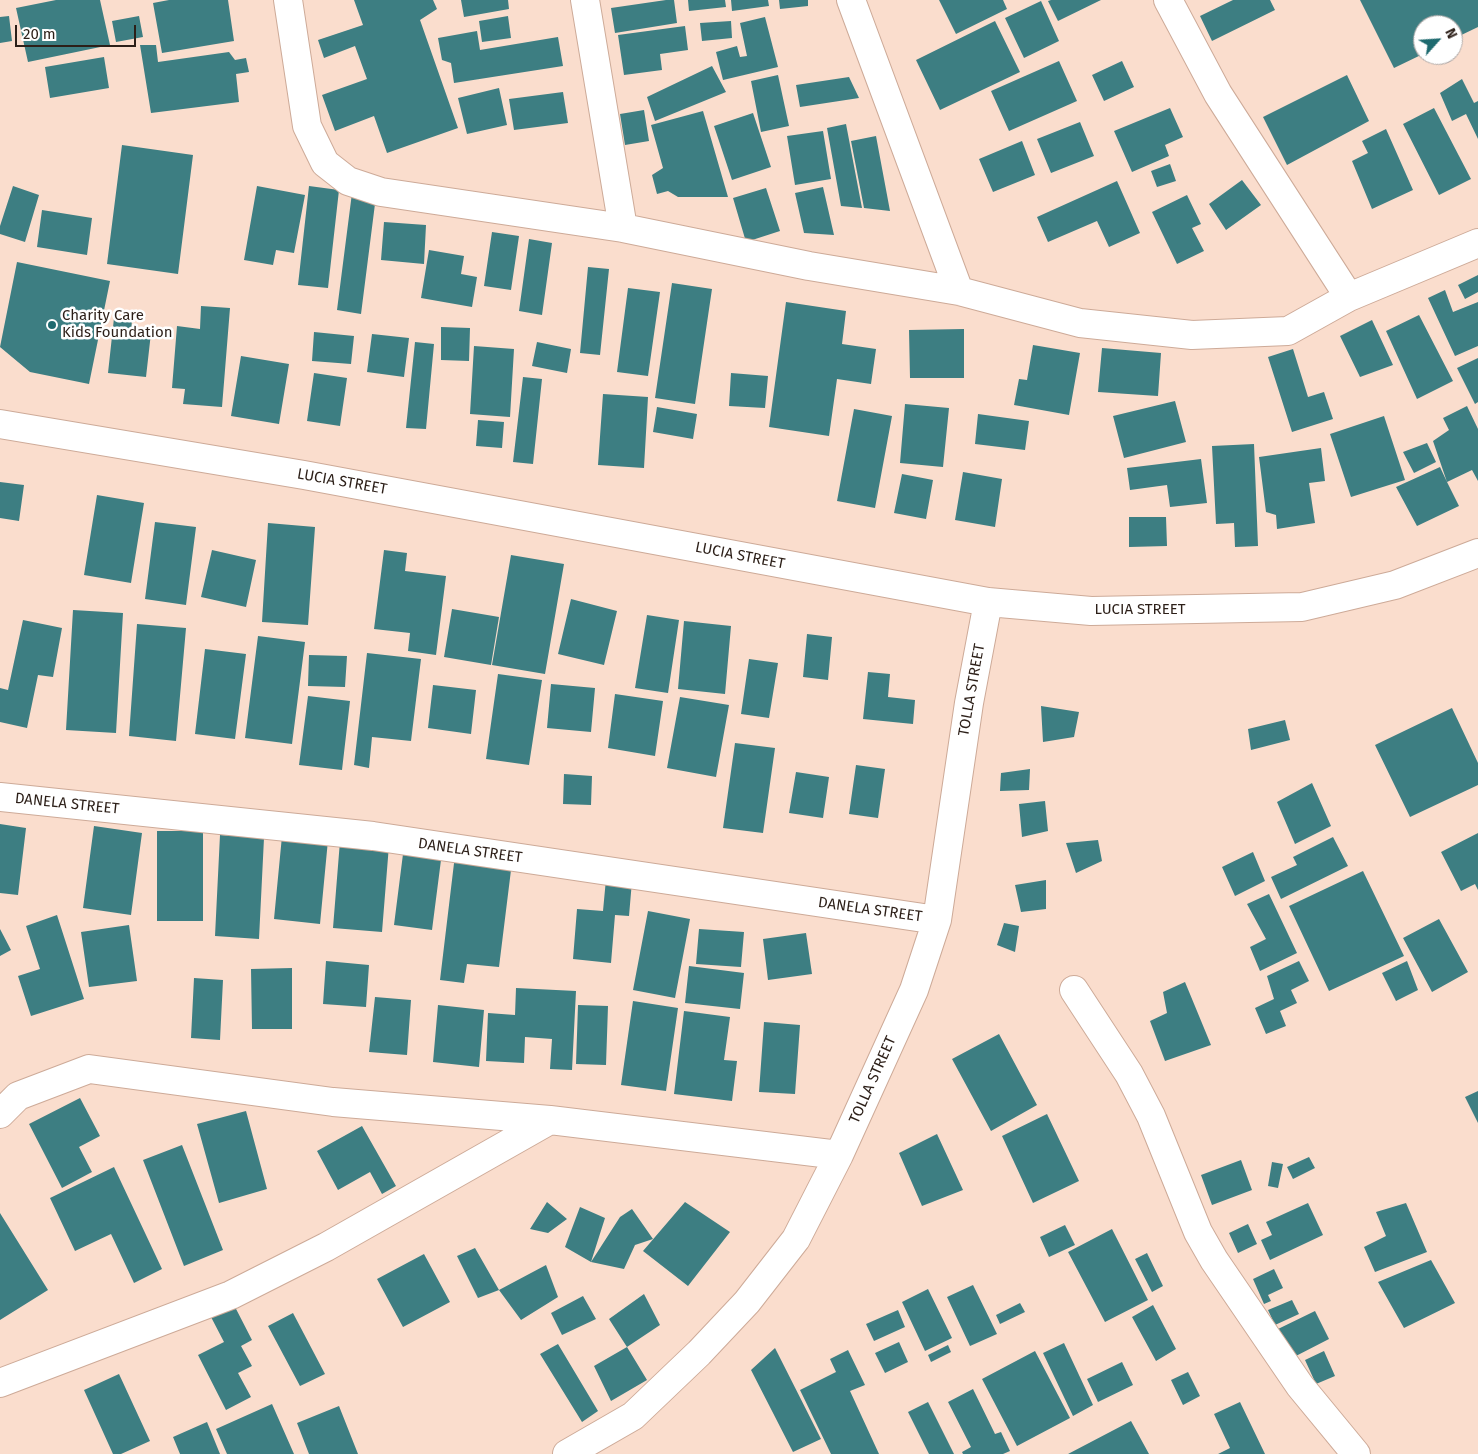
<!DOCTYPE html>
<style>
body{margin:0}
#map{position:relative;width:1478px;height:1454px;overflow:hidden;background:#faddcd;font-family:"Fira Sans",sans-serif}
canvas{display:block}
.north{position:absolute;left:1413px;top:15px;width:50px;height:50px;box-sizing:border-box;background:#fff;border:1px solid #aba5a3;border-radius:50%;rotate:64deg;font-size:14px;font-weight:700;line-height:20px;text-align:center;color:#2c1f18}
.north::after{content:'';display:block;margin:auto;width:18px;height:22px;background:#1e6a6f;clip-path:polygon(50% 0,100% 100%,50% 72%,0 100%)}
.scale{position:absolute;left:15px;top:25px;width:121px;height:22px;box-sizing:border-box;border:2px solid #2c1f18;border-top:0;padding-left:6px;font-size:15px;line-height:18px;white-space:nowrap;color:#2c1f18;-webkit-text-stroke:4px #fff;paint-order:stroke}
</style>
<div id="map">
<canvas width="1478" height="1454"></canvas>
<div class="north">N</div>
<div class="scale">20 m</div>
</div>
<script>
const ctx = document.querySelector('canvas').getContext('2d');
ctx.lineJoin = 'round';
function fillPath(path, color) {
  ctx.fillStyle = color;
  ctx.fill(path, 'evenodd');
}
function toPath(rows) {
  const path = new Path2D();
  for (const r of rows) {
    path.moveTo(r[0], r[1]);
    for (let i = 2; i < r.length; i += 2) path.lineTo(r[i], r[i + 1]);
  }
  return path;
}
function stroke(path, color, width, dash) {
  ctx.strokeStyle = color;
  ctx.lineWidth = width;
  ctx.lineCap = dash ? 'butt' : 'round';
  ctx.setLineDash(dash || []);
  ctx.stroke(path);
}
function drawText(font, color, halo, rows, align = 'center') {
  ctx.font = font + ' "Fira Sans",sans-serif';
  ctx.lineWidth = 5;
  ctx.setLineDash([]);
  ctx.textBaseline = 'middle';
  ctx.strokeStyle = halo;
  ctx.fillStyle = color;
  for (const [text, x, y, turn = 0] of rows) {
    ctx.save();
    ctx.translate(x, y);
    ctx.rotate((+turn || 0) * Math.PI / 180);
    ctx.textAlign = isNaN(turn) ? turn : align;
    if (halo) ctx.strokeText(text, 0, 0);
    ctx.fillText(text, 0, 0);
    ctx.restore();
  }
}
fillPath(toPath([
 [56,0,100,0,110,45,28,62,16,8],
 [169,0,228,0,234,41,162,53,153,3],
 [354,0,433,0,437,9,420,20,458,128,387,153,374,116,335,131,322,95,367,79,355,46,324,58,318,40,363,25],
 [461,0,508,0,509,9,464,17],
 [666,0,674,0,677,23,615,33,611,8],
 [688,0,725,0,726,7,689,11],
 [731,0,768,0,769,6,732,11],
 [779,0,808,0,808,6,780,9],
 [939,0,1003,0,1007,9,956,34],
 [1051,0,1101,0,1058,21,1048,1],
 [1233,0,1270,0,1275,10,1212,41,1200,16],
 [1360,0,1478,0,1478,27,1453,39,1453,25,1423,25,1423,54,1394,68],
 [1041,1,1059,41,1024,58,1005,18],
 [9,16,12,41,0,43,0,17],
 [139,16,143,37,116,42,112,21],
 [508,16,511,38,482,42,479,21],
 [765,17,778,67,723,80,716,52,737,46,740,57,747,56,740,23],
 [731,21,732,38,702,41,700,23],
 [995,21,1020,72,940,110,916,60],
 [685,26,688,50,660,54,662,70,624,75,618,35],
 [477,31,480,50,558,37,563,66,454,83,451,63,442,60,438,38],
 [140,45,156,45,158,62,229,52,235,60,246,58,249,72,236,74,239,102,151,113],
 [104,57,109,88,50,98,45,67],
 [1059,61,1077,101,1009,131,991,91],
 [1122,61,1134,87,1104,101,1092,75],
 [712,66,726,92,655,121,647,97],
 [778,75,789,126,761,132,751,81],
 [1347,75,1369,121,1287,165,1263,117],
 [849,77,859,98,800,107,796,85],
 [1462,79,1474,103,1478,101,1478,139,1466,114,1452,121,1440,93],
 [499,88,507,125,467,134,458,98],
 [563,92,568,123,514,130,509,99],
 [1170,108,1183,137,1165,145,1169,156,1132,172,1114,131],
 [1434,108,1471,179,1439,195,1403,124],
 [644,110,649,141,625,145,620,114],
 [703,111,728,197,678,197,668,191,657,194,652,175,663,168,651,125],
 [753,113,771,167,732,180,714,126],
 [1080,122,1094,156,1051,173,1037,139],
 [846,124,862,208,841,206,827,128],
 [1386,129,1413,190,1372,209,1352,161,1368,153,1362,141],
 [823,131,831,179,795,185,787,136],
 [876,136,890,211,864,208,851,141],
 [1022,141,1035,175,993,192,979,159],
 [122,145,193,155,178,274,107,264],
 [1170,164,1176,181,1157,187,1151,171],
 [1242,180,1261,205,1226,230,1209,204],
 [1117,181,1140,233,1109,247,1097,221,1048,242,1037,217],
 [13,186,39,195,25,242,0,234,0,226],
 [257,186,305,195,294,253,276,250,273,265,244,260],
 [309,186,339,190,328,288,298,285],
 [823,187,834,235,804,233,795,193],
 [766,188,780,231,746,242,733,198],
 [352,193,376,196,361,314,337,310],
 [1187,195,1201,224,1192,228,1204,251,1177,264,1152,212],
 [42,210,92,218,87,255,37,247],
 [384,222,426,225,424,264,381,260],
 [492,232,519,236,511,290,484,286],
 [529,239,552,243,542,315,519,311],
 [429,250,464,256,461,274,477,277,472,307,421,298],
 [17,262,110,281,89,384,30,372,0,347],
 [588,267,609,269,600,355,580,353],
 [1478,275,1478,292,1465,299,1458,285],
 [672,283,712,289,695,404,655,398],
 [628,288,660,292,648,376,617,372],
 [1445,290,1453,312,1478,302,1478,346,1455,356,1428,298],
 [786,302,846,311,842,344,876,349,871,384,837,379,829,436,769,427],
 [201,306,230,308,222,407,183,404,185,389,172,388,177,326,200,329],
 [1419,315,1453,381,1417,399,1386,331],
 [114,318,132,320,131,332,151,333,146,377,108,373],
 [1372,320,1393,365,1360,377,1340,336],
 [441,327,470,328,469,361,441,360],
 [964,329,964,378,910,378,909,330],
 [314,332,354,336,351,364,312,361],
 [372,334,409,338,404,377,367,372],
 [415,342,434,344,426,429,406,428],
 [537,342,571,349,567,373,532,366],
 [1033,345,1080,353,1069,415,1014,405,1019,379,1027,380],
 [474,346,514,349,510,417,470,414],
 [1102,348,1161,353,1158,396,1098,392],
 [1293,349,1308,397,1324,392,1333,419,1292,432,1268,357],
 [241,356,289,364,279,424,231,416],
 [1478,358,1478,402,1475,404,1457,368],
 [314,373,347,378,340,426,307,421],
 [731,373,768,376,765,408,729,406],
 [523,377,542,379,533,464,513,462],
 [603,394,648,397,644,468,598,465],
 [1175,401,1186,442,1124,458,1113,416],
 [905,404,949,408,943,467,900,463],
 [1467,406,1478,429,1478,481,1472,470,1447,482,1459,506,1417,526,1396,487,1440,467,1447,482,1433,441,1449,430,1443,418],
 [657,407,697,414,693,439,653,432],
 [854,409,892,416,875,508,837,501],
 [978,414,1029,421,1025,450,975,444],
 [1384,416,1405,480,1351,497,1330,434],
 [478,420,504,422,502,448,476,446],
 [1427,443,1436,462,1414,473,1403,452],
 [1254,444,1258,546,1235,547,1234,523,1216,524,1212,446],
 [1321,448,1325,481,1309,483,1315,523,1277,529,1276,515,1266,512,1259,457],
 [1201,459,1207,503,1170,507,1167,485,1130,490,1127,468],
 [963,472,1002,479,995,527,955,520],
 [902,474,933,480,926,519,894,513],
 [0,482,24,485,19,521,0,518],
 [97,495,144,503,131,583,84,575],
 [1129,517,1166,517,1167,546,1129,547],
 [155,522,196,527,186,605,145,599],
 [268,523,315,527,308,625,262,622],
 [212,550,256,560,246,607,201,597],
 [384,550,407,553,405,571,446,576,436,655,408,651,410,633,374,629],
 [511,555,564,564,545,674,492,665],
 [571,599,617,611,604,665,558,654],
 [452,609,499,617,491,665,444,657],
 [73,610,123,613,116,733,66,730],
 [647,615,679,620,668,693,635,688],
 [23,620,62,628,53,677,38,675,27,728,0,722,0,688,8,690],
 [684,621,731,626,725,694,678,689],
 [137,624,186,628,176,741,129,736],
 [807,634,832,637,828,680,803,677],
 [258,636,305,642,292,744,245,738],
 [205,649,246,654,235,739,195,734],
 [367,653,421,659,411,741,372,737,369,768,354,765],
 [309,655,347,656,345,687,308,686],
 [749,659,778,663,769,718,741,714],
 [868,672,890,674,888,697,915,700,913,724,863,719],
 [498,674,542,680,529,765,486,759],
 [551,684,595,688,591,732,547,728],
 [433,685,476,690,471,734,428,728],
 [615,694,663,701,655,756,608,748],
 [308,696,350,701,342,770,299,765],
 [680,697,729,705,716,777,667,768],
 [1041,706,1079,712,1074,737,1043,742],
 [1452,708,1478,763,1478,785,1410,817,1375,745],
 [1285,720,1290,740,1251,750,1248,729],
 [735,743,775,748,763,833,723,828],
 [856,765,885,769,878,818,849,814],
 [1030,769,1029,790,1000,791,1001,773],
 [796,772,829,777,823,818,789,813],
 [564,774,592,776,591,805,563,804],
 [1312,783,1331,826,1295,844,1277,802],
 [1045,801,1048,831,1022,837,1019,804],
 [0,824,26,828,18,895,0,893],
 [94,826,142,833,131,915,83,908],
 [157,831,203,831,203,921,157,921],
 [1478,833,1478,890,1475,884,1461,891,1441,852],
 [220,835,264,838,259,939,215,936],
 [282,836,328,840,320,924,274,919],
 [1333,837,1348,866,1281,899,1271,877,1297,865,1293,857],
 [1098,840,1102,861,1076,873,1066,843],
 [340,841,389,845,382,932,333,928],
 [1253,852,1265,881,1235,896,1222,867],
 [403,854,441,860,432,930,394,925],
 [455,855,512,862,499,967,467,964,464,983,440,980],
 [1363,871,1404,956,1329,991,1289,906],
 [606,879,632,881,629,916,615,915,611,963,573,959,577,909,603,911],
 [1046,880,1046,909,1021,912,1015,885],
 [1269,894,1297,953,1260,971,1250,947,1266,939,1247,904],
 [648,911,690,919,675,998,633,990],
 [57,915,84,999,31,1016,18,976,40,969,26,926],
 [1439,919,1468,972,1432,992,1403,938],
 [1004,923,1019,926,1015,952,997,945],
 [129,925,137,981,89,987,81,932],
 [0,929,11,950,0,956],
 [699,929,744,932,741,967,696,964],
 [806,933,812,974,768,980,763,939],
 [326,961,369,965,366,1007,323,1004],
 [1299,961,1309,981,1291,990,1297,1003,1280,1011,1286,1026,1266,1034,1255,1008,1274,999,1267,976],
 [1407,961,1418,990,1396,1001,1382,973],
 [689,966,744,973,740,1009,685,1003],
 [292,968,292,1029,252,1029,251,969],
 [194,978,223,980,220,1040,191,1038],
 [1185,982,1211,1045,1165,1061,1150,1021,1167,1013,1163,992],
 [516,988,576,991,572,1070,550,1069,552,1039,525,1037,524,1063,486,1061,488,1013,515,1015],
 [375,997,411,1000,407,1055,369,1052],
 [633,1001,678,1008,666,1091,621,1085],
 [438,1005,484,1010,479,1067,433,1062],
 [578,1005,608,1006,606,1065,576,1064],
 [684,1011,730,1017,724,1060,737,1061,732,1101,674,1094],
 [764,1022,800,1025,795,1094,759,1092],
 [999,1034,1037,1105,991,1131,952,1059],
 [1478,1091,1478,1123,1465,1097],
 [80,1098,100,1136,79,1147,92,1172,62,1188,29,1124],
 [246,1111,267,1189,219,1203,197,1124],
 [1047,1114,1079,1181,1033,1203,1002,1136],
 [362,1126,396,1186,382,1194,370,1172,338,1190,317,1151],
 [937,1134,963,1190,922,1206,899,1153],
 [182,1145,223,1250,184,1266,143,1160],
 [1309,1157,1315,1168,1293,1179,1287,1167],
 [1241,1160,1252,1190,1212,1205,1201,1175],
 [1272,1162,1283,1164,1278,1188,1268,1186],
 [114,1167,162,1269,134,1283,111,1234,75,1251,50,1198],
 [547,1202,567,1219,548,1233,530,1229],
 [685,1202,730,1232,688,1286,643,1251],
 [1308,1203,1323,1235,1270,1260,1261,1240,1272,1235,1266,1222],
 [1406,1203,1427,1252,1375,1272,1364,1247,1386,1236,1376,1212],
 [580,1207,605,1218,591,1262,620,1217,632,1209,653,1239,635,1245,624,1269,591,1262,565,1247],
 [0,1213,48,1290,0,1320],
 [1248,1224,1257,1244,1238,1253,1229,1233],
 [1065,1225,1075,1245,1049,1257,1040,1237],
 [1112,1229,1148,1300,1105,1322,1068,1252],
 [475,1248,499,1290,478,1298,457,1256],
 [1147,1253,1163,1286,1152,1292,1135,1259],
 [424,1254,450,1302,403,1327,377,1279],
 [1431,1260,1455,1303,1404,1328,1378,1282],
 [546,1265,558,1297,521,1320,499,1290],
 [1274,1269,1283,1288,1268,1295,1271,1301,1264,1304,1253,1279],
 [973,1285,997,1334,970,1346,947,1297],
 [928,1289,952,1338,925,1351,902,1302],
 [644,1294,660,1325,627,1347,647,1380,611,1401,594,1366,627,1347,609,1319],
 [583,1296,596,1319,562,1335,551,1313],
 [1292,1300,1299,1314,1275,1325,1268,1310],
 [1020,1303,1025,1312,1000,1324,996,1315],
 [234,1305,252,1340,241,1346,252,1366,238,1373,251,1397,226,1410,198,1355,224,1342,211,1317],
 [1153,1305,1176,1349,1156,1361,1132,1317],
 [898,1310,905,1327,874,1341,866,1324],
 [1315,1311,1329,1339,1292,1358,1278,1329],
 [293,1313,325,1374,300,1386,268,1326],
 [899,1342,908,1362,885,1373,875,1353],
 [1064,1343,1093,1405,1073,1416,1043,1353],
 [558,1344,598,1411,582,1422,540,1354],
 [948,1345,951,1352,931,1362,928,1355],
 [775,1348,821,1439,793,1452,751,1370],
 [848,1350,865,1385,850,1391,879,1454,831,1454,800,1390,836,1372,830,1359],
 [1035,1351,1070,1418,1017,1446,982,1379],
 [1324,1351,1335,1376,1316,1384,1305,1360],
 [1122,1362,1133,1385,1098,1402,1087,1379],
 [1188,1372,1200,1396,1183,1405,1171,1380],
 [119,1374,150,1441,121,1454,113,1454,84,1390],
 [973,1389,995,1434,1001,1432,1010,1451,1003,1454,963,1454,962,1452,971,1447,948,1402],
 [928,1402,954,1454,929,1454,908,1412],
 [1240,1402,1265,1454,1218,1454,1230,1448,1214,1414],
 [272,1404,294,1454,227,1454,216,1429],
 [339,1406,358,1454,309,1454,297,1423],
 [1131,1421,1149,1454,1068,1454],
 [207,1422,220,1454,180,1454,173,1437]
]), '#3d7e82');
const minor = toPath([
 [288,0,307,126,325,163,348,181,381,192,623,228,809,266,959,291,1080,323,1192,335,1288,331,1349,297,1478,243],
 [585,0,623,228],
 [851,0,959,291],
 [1168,0,1218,94,1349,297],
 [0,424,304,475,988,602,1091,611,1302,607,1395,585,1478,553],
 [0,797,373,836,937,920],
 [1074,990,1129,1074,1151,1116,1198,1232,1214,1260,1300,1386,1356,1454],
 [0,1114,18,1096,89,1069,333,1102,550,1120,839,1155],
 [0,1383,231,1295,326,1247,550,1120],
 [567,1454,633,1416,699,1353,747,1302,796,1239,839,1155,914,990,937,920,969,703,988,602]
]);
stroke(minor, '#cdaa98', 30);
stroke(minor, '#fff', 28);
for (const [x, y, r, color] of [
 [52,325,5,"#1e6a6f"]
]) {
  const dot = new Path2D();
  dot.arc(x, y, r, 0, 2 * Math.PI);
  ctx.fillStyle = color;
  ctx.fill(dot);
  stroke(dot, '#fff', 2);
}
drawText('15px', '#2c1f18', '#fff', [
 ["Charity Care",62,316],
 ["Kids Foundation",62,333]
], 'left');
drawText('15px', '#2c1f18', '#fff', [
 ["LUCIA STREET",342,482,10],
 ["LUCIA STREET",740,556,11],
 ["LUCIA STREET",1140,610],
 ["TOLLA STREET",972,690,-80],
 ["DANELA STREET",67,804,6],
 ["DANELA STREET",470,851,8],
 ["DANELA STREET",870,910,8],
 ["TOLLA STREET",873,1080,-66]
]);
</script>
